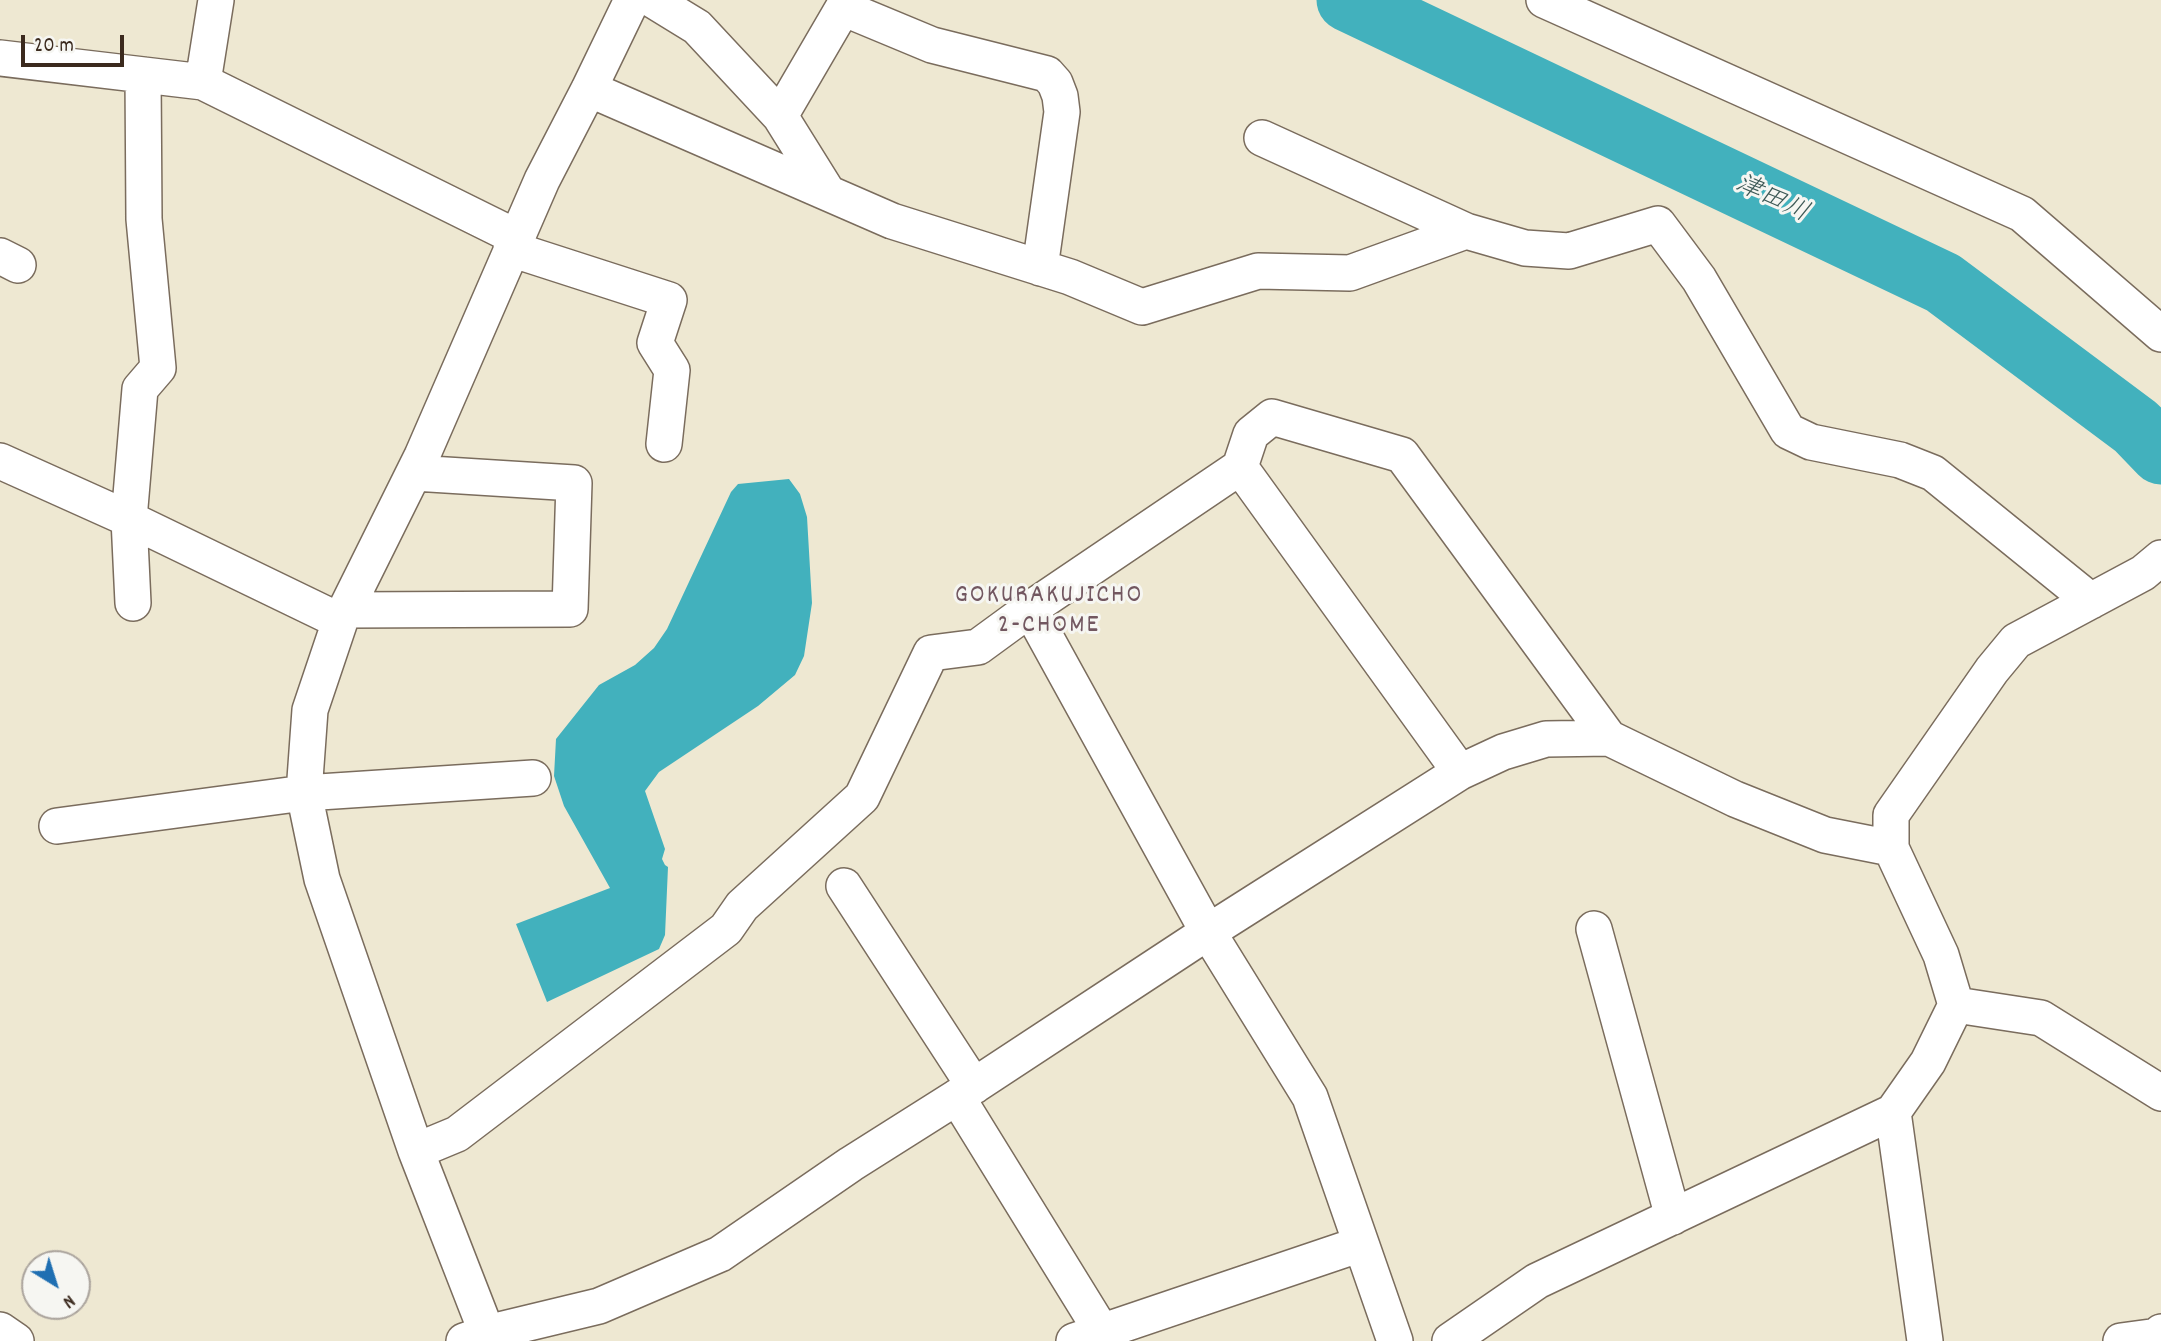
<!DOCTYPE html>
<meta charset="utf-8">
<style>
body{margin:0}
#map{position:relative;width:2161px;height:1341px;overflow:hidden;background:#eee8d2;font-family:Dekko,sans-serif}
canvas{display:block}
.north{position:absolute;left:21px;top:1250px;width:70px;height:70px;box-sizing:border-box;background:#f6f6f2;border:2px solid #aba49d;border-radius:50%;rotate:142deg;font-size:19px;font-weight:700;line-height:28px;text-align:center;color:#3b2a1e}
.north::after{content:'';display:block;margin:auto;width:24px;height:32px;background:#1f6fb2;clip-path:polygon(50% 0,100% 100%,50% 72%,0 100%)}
.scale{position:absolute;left:21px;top:35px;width:103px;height:32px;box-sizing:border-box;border:4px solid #3b2a1e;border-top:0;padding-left:9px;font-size:21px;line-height:24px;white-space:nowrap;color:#3b2a1e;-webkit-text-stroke:5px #f6f6f2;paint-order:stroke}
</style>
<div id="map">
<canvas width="2161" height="1341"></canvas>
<div class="north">N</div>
<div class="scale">20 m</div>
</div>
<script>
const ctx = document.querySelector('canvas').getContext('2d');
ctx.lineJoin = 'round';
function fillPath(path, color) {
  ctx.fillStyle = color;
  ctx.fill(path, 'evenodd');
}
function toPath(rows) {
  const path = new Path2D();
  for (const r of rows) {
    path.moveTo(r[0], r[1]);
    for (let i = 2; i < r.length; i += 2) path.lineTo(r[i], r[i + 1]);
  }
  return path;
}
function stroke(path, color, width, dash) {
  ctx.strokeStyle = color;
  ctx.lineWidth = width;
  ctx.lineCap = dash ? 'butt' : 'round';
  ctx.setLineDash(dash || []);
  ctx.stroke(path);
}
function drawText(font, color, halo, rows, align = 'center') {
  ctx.font = font + ' Dekko,"Klee One",sans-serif';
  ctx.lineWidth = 6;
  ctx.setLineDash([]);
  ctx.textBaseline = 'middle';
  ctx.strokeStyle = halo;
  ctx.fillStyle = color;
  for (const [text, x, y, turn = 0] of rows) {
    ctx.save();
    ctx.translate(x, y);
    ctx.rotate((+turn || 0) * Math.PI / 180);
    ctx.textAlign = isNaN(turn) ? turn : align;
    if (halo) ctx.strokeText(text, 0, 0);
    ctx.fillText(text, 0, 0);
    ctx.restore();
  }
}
fillPath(toPath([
 [789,479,800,494,807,517,812,603,804,656,795,675,758,706,659,772,645,791,665,849,662,859,665,865,668,867,665,935,659,949,547,1002,516,924,610,888,564,806,554,776,556,739,599,685,635,665,654,648,667,629,731,492,738,484]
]), '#42b1bd');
stroke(toPath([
 [1348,0,1943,283,2136,427,2161,453]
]), '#42b1bd', 63);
const minor = toPath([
 [216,0,203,82,516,237],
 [653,0,697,27,780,116,828,193],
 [1544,0,2022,214,2161,334],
 [0,58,203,82],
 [589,89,892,221,1070,277,1142,307,1258,271,1350,273,1466,231,1525,248,1569,251,1658,224,1699,279,1788,431,1811,442,1900,460,1933,473,2091,601],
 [780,116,843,8,932,45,1047,74,1055,83,1060,96,1062,112,1040,268],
 [1262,138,1466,231],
 [511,249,669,300,655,343,672,370,664,444],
 [0,256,18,265],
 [0,461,129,519,340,621],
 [1240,467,1460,772],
 [133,603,129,519,140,389,158,368,144,219,143,75],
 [1030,609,1208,932,1310,1097,1395,1341],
 [346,610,570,609,574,483,414,473],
 [57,826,304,793,533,778],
 [844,886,974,1086],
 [1594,929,1673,1217],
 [1956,1005,2041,1018,2161,1093],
 [957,1097,1102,1332],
 [1893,1112,1925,1341],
 [416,1151,457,1134,726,929,742,906,862,797,931,653,978,647,1030,609,1240,467,1251,434,1272,417,1402,455,1609,738],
 [0,1330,16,1341],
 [464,1341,487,1333,599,1306,720,1254,851,1164,957,1097,1208,932,1460,772,1503,752,1546,739,1609,738,1735,799,1825,835,1891,848],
 [490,1341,416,1151,322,879,304,793,310,710,340,621,422,456,542,180,589,89,632,0],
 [1074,1341,1361,1244],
 [1450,1341,1537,1281,1893,1112,1928,1062,1956,1005,1941,955,1891,848,1891,815,1992,670,2016,641,2143,573,2161,558],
 [2121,1341,2158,1336,2161,1332]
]);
stroke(minor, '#7a6c5d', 38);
stroke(minor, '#fff', 35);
drawText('italic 26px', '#3d5956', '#f6f6f2', [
 ["津田川",1771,201,25]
]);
ctx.letterSpacing = '2px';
drawText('26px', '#725760', '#f6f6f2', [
 ["GOKURAKUJICHO",1049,597],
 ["2-CHOME",1049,627]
]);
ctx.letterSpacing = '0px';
</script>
